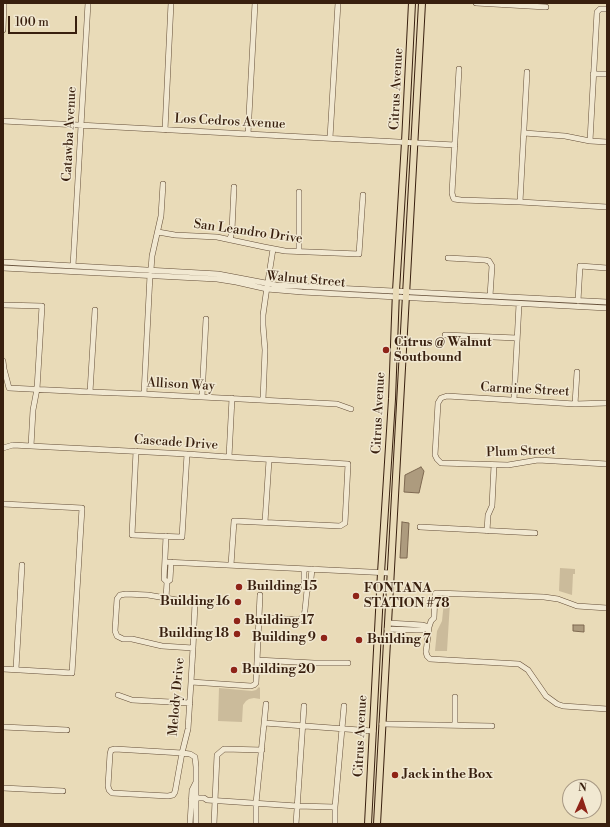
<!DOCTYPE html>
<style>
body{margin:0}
#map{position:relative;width:610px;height:827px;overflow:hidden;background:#e9dbb8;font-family:"Libre Bodoni",serif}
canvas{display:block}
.frame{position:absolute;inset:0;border:4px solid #381f0e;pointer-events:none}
.north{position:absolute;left:562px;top:779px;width:40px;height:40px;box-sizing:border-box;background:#f1e8d1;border:1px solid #a79883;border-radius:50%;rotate:3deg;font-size:11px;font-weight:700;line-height:16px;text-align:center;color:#381f0e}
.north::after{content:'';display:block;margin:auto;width:14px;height:18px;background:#8f2418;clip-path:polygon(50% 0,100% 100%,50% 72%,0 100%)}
.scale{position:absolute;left:8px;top:16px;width:69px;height:18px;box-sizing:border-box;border:2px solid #381f0e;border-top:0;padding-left:5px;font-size:12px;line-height:14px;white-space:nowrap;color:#381f0e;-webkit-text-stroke:3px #f1e8d1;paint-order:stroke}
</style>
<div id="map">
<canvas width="610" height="827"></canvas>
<div class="frame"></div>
<div class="north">N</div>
<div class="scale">100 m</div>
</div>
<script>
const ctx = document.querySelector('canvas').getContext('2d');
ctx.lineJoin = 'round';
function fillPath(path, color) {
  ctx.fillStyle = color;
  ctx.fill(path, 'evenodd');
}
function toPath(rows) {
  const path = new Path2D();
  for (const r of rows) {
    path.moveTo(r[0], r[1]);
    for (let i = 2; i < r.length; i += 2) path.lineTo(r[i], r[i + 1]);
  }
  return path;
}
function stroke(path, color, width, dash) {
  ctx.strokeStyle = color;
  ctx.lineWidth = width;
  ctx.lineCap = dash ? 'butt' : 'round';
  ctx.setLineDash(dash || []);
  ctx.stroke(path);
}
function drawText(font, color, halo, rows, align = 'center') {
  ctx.font = font + ' "Libre Bodoni",serif';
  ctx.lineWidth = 3;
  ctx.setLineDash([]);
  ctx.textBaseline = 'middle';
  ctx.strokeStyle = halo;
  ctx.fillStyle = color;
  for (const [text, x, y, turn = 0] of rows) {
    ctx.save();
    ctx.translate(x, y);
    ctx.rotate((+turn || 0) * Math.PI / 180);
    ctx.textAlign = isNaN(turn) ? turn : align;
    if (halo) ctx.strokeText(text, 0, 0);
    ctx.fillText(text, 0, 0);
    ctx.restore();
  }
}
fillPath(toPath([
 [560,568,575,569,575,574,573,574,572,595,559,591],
 [444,601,450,602,447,651,435,651,437,631,442,621],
 [259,687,260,688,260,699,254,698,249,699,246,701,243,705,242,722,218,721,219,688,252,691,256,690]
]), '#cbbb9b');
const water = toPath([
 [421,467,424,471,419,493,404,492,405,475,421,467],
 [402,522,409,523,407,558,400,558,402,522],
 [573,625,584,625,584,632,573,631,573,625]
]);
fillPath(water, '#ad9b7e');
stroke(water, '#7e6951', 1);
const minor = toPath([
 [476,3,546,7],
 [3,30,4,3],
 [459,69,452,193,453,197,454,199,461,200,520,202,607,207],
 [593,74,607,74],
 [3,121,455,145],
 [165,130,171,3],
 [524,133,565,136,590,141,607,142],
 [248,134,255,3],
 [330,138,338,3],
 [590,141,597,12,600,9,607,9],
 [520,202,527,72],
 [158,232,175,235,217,237,264,247,285,251,359,254,363,195],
 [230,240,232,230,234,187],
 [299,251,299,192],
 [448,258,485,260,489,261,492,266,490,296],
 [3,262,218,274,276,285,607,302],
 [73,266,88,3],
 [3,268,217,279,236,282,267,289,302,292,607,308],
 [151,270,152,256,161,216,163,184],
 [578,301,580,266,607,268],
 [3,305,42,306,37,389,33,410,31,446],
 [445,335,517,338],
 [3,361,4,369,9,388,90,392,144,394,337,404,351,409],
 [90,392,95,310],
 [144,394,150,275],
 [202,396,206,319],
 [263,400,265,350,263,325,263,315,266,294,273,249],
 [514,400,519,304],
 [607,403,575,404,447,396,441,398,438,403,435,455,437,459,441,463,508,465,538,460,607,464],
 [575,404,577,372],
 [3,448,13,445,31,446,187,454,229,457,348,464,345,523,340,526,234,521,231,565],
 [136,451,132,535,182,537,187,454],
 [229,457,232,398],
 [3,504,82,508,72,673,3,669],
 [265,522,269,460],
 [420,527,535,533],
 [487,531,488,515,492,506,494,465],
 [166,536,164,579,167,582],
 [165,562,390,573],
 [304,569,304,587,307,590],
 [307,590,310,588,312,569],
 [166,598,167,582,170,580,171,562],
 [607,608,577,606,558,599,544,597,436,593,435,594,434,618,431,621,429,627,426,652,427,656,430,659,519,664,528,670,546,696,557,704,563,706,607,709],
 [259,617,299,620,304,616,305,610,307,590],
 [388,623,422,625,429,627],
 [387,629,416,630,422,630,429,627],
 [193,648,162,646,132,639,123,639,117,636,115,631,117,599,120,595,126,594,148,595,195,603,193,648,191,682,188,729,182,753,175,792,173,795,168,796,112,793,109,790,108,786,110,754,111,750,115,749,182,753,190,754,195,757,196,767,196,824],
 [257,660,314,663,348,663],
 [16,669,22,565],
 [191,682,251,686,254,685,256,683,260,595],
 [118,695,132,700,190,703],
 [264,723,373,731],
 [382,724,492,726],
 [455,725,455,697],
 [3,727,67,730],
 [3,788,63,791],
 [191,800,197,798,204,798,207,800,297,806,335,807],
 [190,824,192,790,196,782],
 [214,824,217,755,224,749,262,750],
 [256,824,256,803,266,704],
 [296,824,304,706],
 [335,824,335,807,344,706]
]);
const major = toPath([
 [368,824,381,573,392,399,396,291,405,142,412,3],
 [377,824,422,3]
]);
stroke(minor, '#644e38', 6);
stroke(major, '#381f0e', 8);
stroke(minor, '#f1e8d1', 5);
stroke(major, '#e9dbb8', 6);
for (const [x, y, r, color] of [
 [386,350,4,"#8f2418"],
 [239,587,4,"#8f2418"],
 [356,596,4,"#8f2418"],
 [238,602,4,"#8f2418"],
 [237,621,4,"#8f2418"],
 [237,634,4,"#8f2418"],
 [324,638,4,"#8f2418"],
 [359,640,4,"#8f2418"],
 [234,670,4,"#8f2418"],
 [395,775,4,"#8f2418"]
]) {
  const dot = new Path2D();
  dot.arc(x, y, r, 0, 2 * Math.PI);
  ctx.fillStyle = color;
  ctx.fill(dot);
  stroke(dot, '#f1e8d1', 1.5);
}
drawText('13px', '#381f0e', '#f1e8d1', [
 ["Citrus Avenue",397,89,-87],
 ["Los Cedros Avenue",230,122,3],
 ["Catawba Avenue",70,134,-87],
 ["San Leandro Drive",248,232,8],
 ["Walnut Street",306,280,5],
 ["Allison Way",181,385,3],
 ["Carmine Street",525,390,3],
 ["Citrus Avenue",379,413,-87],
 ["Cascade Drive",176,443,4],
 ["Plum Street",521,452,-2],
 ["Melody Drive",177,697,-85],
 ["Citrus Avenue",361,736,-87]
]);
drawText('bold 13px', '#381f0e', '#f1e8d1', [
 ["Citrus @ Walnut",394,343],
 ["Soutbound",394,358],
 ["Building 15",247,587],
 ["FONTANA",364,589],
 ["STATION #78",364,604],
 ["Building 16",230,602,"right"],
 ["Building 17",245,621],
 ["Building 18",229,634,"right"],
 ["Building 9",316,638,"right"],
 ["Building 7",367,640],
 ["Building 20",242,670],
 ["Jack in the Box",403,775]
], 'left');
</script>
